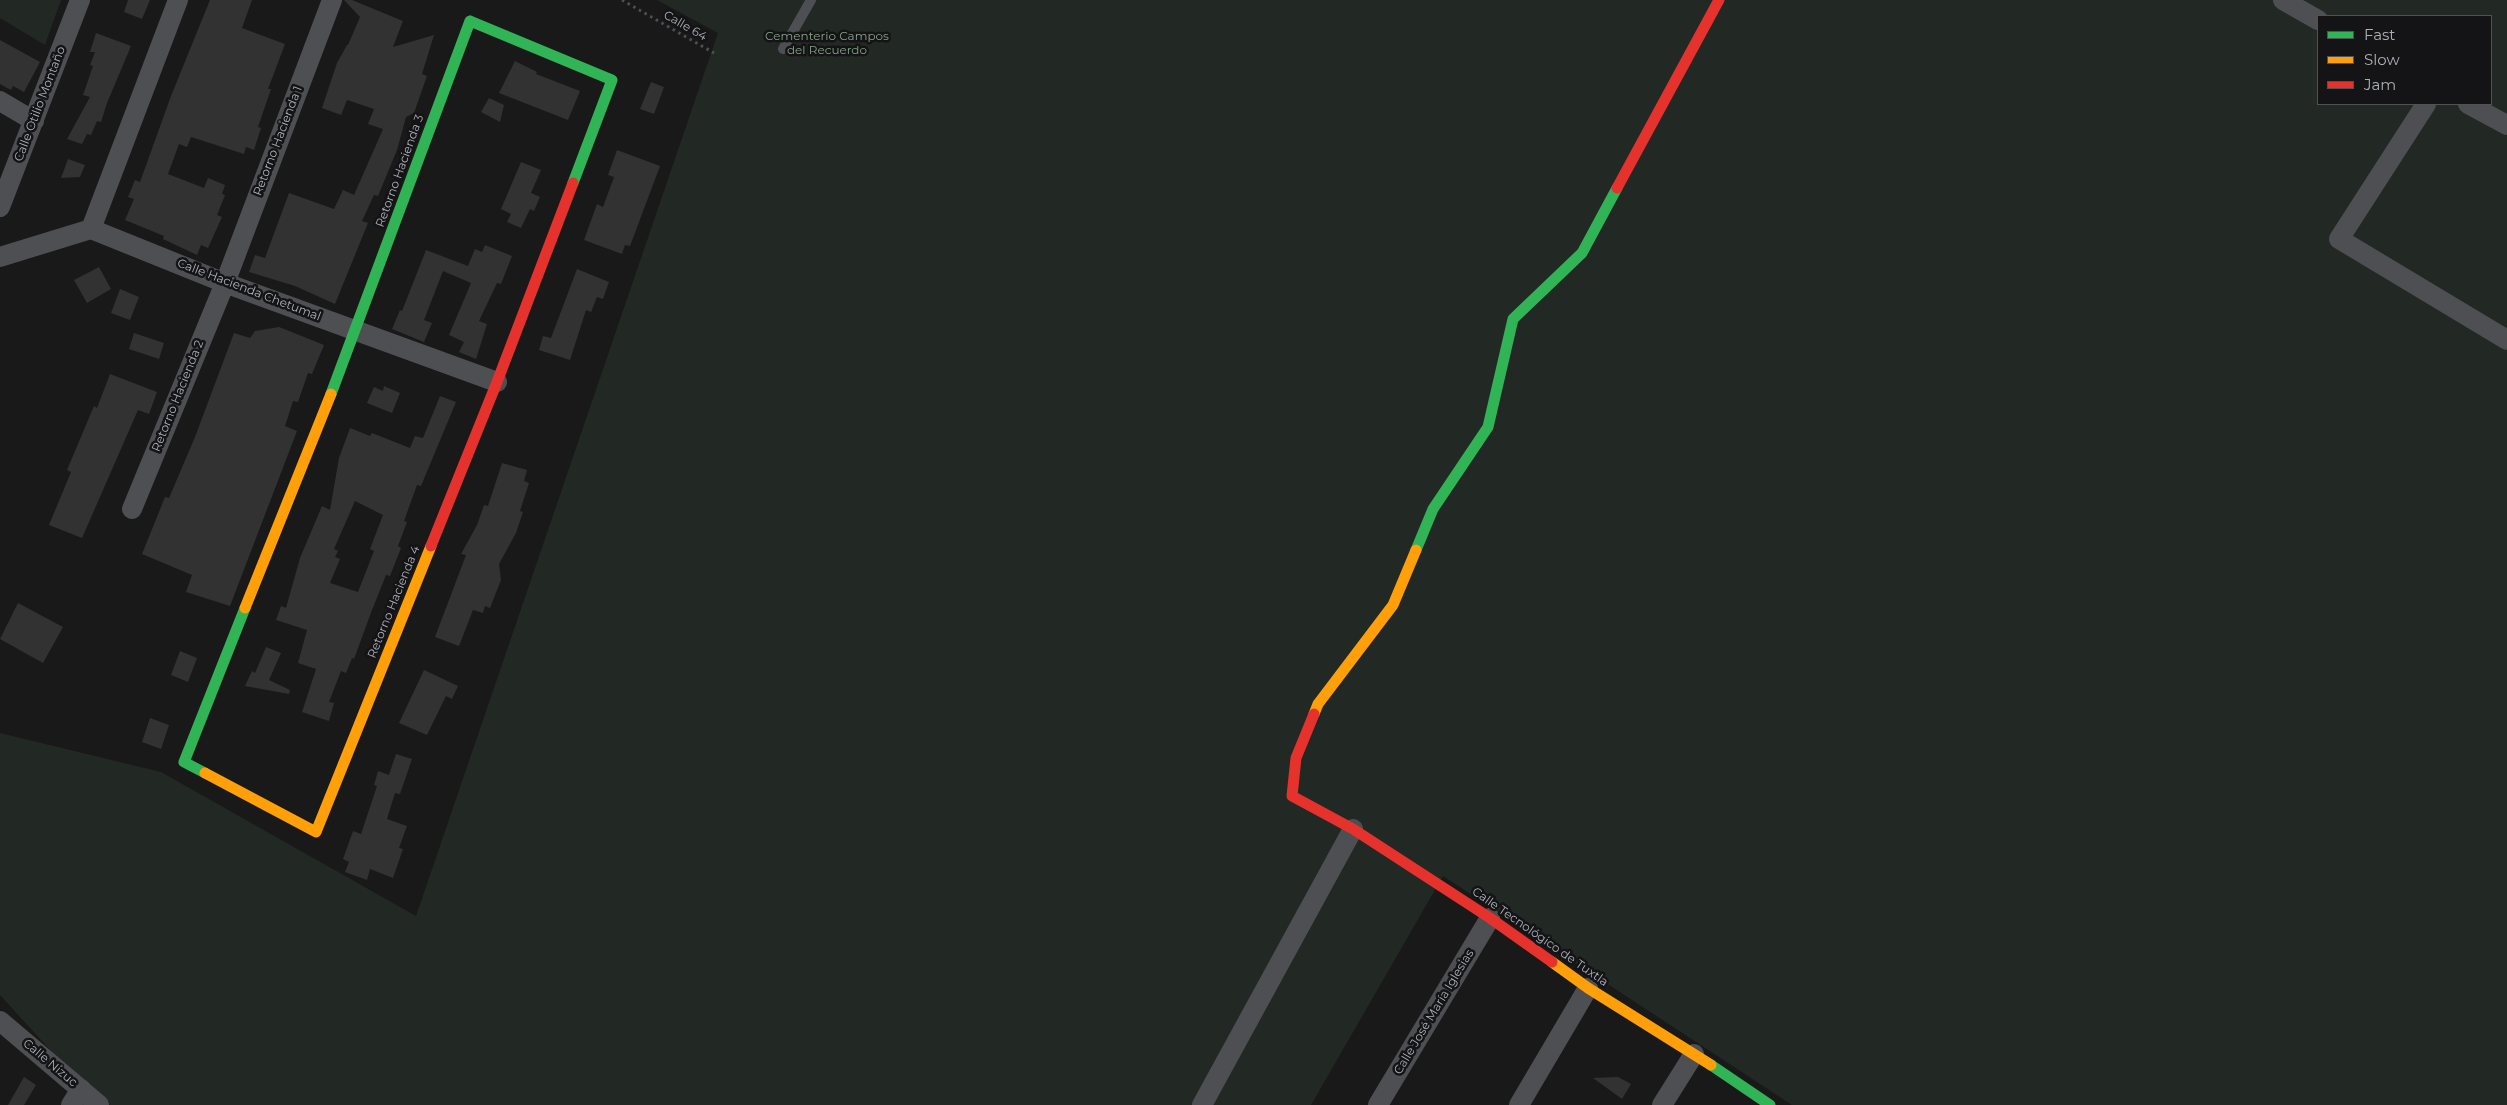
<!DOCTYPE html>
<meta charset="utf-8">
<style>
body{margin:0}
#map{position:relative;width:2507px;height:1105px;overflow:hidden;background:#191919;font-family:Montserrat,sans-serif}
canvas{display:block}
.legend{position:absolute;left:2317px;top:15px;width:175px;height:90px;box-sizing:border-box;background:#141315;border:1px solid #515156;margin:0;padding:6px 9px;list-style:none;font-size:15px;color:#acafb8}
.legend li{display:flex;align-items:center;gap:10px;height:25px}
.legend b{width:25px;border:1px solid #515156}
</style>
<div id="map">
<canvas width="2507" height="1105"></canvas>
<ul class="legend">
<li><b style="height:6px;background:#30b455"></b>Fast</li>
<li><b style="height:6px;background:#ff9f0a"></b>Slow</li>
<li><b style="height:6px;background:#e5322d"></b>Jam</li>
</ul>
</div>
<script>
const ctx = document.querySelector('canvas').getContext('2d');
ctx.lineJoin = 'round';
function fillPath(path, color) {
  ctx.fillStyle = color;
  ctx.fill(path, 'evenodd');
}
function toPath(rows) {
  const path = new Path2D();
  for (const r of rows) {
    path.moveTo(r[0], r[1]);
    for (let i = 2; i < r.length; i += 2) path.lineTo(r[i], r[i + 1]);
  }
  return path;
}
function stroke(path, color, width, dash) {
  ctx.strokeStyle = color;
  ctx.lineWidth = width;
  ctx.lineCap = dash ? 'butt' : 'round';
  ctx.setLineDash(dash || []);
  ctx.stroke(path);
}
function drawText(font, color, halo, rows, align = 'center') {
  ctx.font = font + ' Montserrat,sans-serif';
  ctx.lineWidth = 5;
  ctx.setLineDash([]);
  ctx.textBaseline = 'middle';
  ctx.strokeStyle = halo;
  ctx.fillStyle = color;
  for (const [text, x, y, turn = 0] of rows) {
    ctx.save();
    ctx.translate(x, y);
    ctx.rotate((+turn || 0) * Math.PI / 180);
    ctx.textAlign = isNaN(turn) ? turn : align;
    if (halo) ctx.strokeText(text, 0, 0);
    ctx.fillText(text, 0, 0);
    ctx.restore();
  }
}
fillPath(toPath([
 [0,0,61,0,45,45,0,18],
 [657,0,2507,0,2507,1105,1792,1105,1443,876,1311,1105,110,1105,62,1063,0,995,0,733,161,772,416,916,718,33],
 [2318,16,2491,16,2491,104,2318,104]
]), '#222823');
fillPath(toPath([
 [128,0,150,0,142,19,124,12],
 [210,0,252,0,242,28,285,44,268,89,271,89,258,127,261,128,254,150,246,147,244,154,191,137,187,147,179,144,168,174,204,188,208,178,225,185,222,194,225,195,217,215,222,217,208,248,201,245,197,255,163,239,164,236,125,220,134,199,128,197,135,180,140,182,171,96],
 [344,0,352,0,403,21,393,47,434,35,422,74,427,76,414,113,406,117,397,150,378,196,374,195,362,221,368,223,335,304,295,286,249,272,255,255,265,258,289,193,334,209,343,190,354,195,383,129,368,124,374,109,347,100,341,115,322,108,337,63,347,45,348,45,360,17],
 [96,33,131,46,107,103,101,122,97,121,91,135,87,134,82,144,67,139,90,97,83,95,93,66,90,65,95,52,90,52],
 [0,40,40,62,24,92,13,86,11,90,0,84],
 [515,61,537,72,536,74,580,91,568,120,499,93],
 [651,82,664,87,654,114,640,109],
 [489,98,504,105,500,122,481,112],
 [617,150,660,166,630,246,625,245,622,254,584,240,597,204,603,207,614,177,608,175],
 [68,159,85,165,80,177,61,178],
 [521,162,541,170,531,193,540,197,534,211,530,209,521,228,507,222,511,214,501,209],
 [485,245,512,256,501,284,497,283,479,321,487,324,476,359,459,352,464,342,449,335,471,283,443,271,424,320,432,323,424,342,392,329,400,310,402,311,426,250,468,266,475,249,482,252],
 [99,267,111,289,87,303,74,280],
 [577,269,609,282,603,299,597,297,591,312,586,310,570,360,539,350,543,336,551,338],
 [120,289,139,297,130,320,111,313],
 [279,327,324,345,312,374,308,373,298,402,293,401,285,426,297,431,230,606,186,592,192,575,142,554,165,497,169,498,195,437,234,333,250,338,255,331],
 [134,333,164,343,159,359,129,349],
 [110,374,157,392,149,414,138,410,82,538,49,525,71,472,67,470,94,406,97,408],
 [384,386,400,393,392,413,367,403,374,387,383,391],
 [440,396,456,402,421,486,417,485,404,521,407,522,398,546,401,548,390,576,386,575,372,610,354,659,352,658,346,673,341,671,329,702,334,703,329,721,302,712,316,669,298,663,307,630,276,620,281,606,286,608,300,558,322,506,330,510,339,458,350,428,370,436,372,433,410,448,415,436,423,438],
 [355,501,383,515,370,549,374,551,358,592,330,583,340,559,335,557,338,551,334,549],
 [502,463,527,470,524,481,529,483,520,511,523,512,516,533,499,564,501,580,490,608,485,606,483,613,473,610,459,646,435,637,466,555,461,554,477,525,484,505,488,506],
 [18,603,63,627,43,663,0,639],
 [266,647,281,653,269,680,290,690,289,694,245,686,252,671,255,673],
 [180,651,197,658,188,682,171,675],
 [424,670,458,686,452,699,446,696,427,735,399,723],
 [150,718,169,725,161,749,142,742],
 [396,754,412,759,400,794,395,793,387,819,407,826,399,848,403,849,393,878,370,869,367,880,345,872,349,862,343,859,353,831,361,834,377,786,374,785,378,771,389,775],
 [24,1077,36,1085,24,1105,8,1105],
 [1618,1077,1631,1084,1622,1099,1593,1078]
]), '#323233');
stroke(toPath([
 [622,0,714,53]
]), '#4f5053', 3, [2.5, 4]);
stroke(toPath([
 [783,49,811,0]
]), '#4e4f52', 10);
stroke(toPath([
 [2283,0,2318,20],
 [0,101,34,121],
 [2426,104,2339,239,2507,340],
 [2468,104,2507,125],
 [0,207,80,0],
 [91,229,178,0],
 [0,257,91,229,225,283,497,382],
 [132,509,225,283,332,0],
 [0,1021,99,1105],
 [71,1105,81,1089],
 [1202,1105,1353,829],
 [1378,1105,1490,918],
 [1519,1105,1588,988],
 [1662,1105,1694,1054]
]), '#4e4f52', 20);
stroke(toPath([
 [470,21,612,80,573,183],
 [331,394,470,21],
 [1416,550,1433,509,1488,427,1513,319,1582,253,1617,188],
 [205,773,184,762,245,608],
 [1711,1065,1770,1105]
]), '#30b455', 11);
stroke(toPath([
 [245,608,331,394],
 [1314,714,1318,704,1393,605,1416,550],
 [205,773,316,832,431,546],
 [1552,962,1588,988,1711,1065]
]), '#ff9f0a', 11);
stroke(toPath([
 [1617,188,1719,0],
 [431,546,497,382,573,183],
 [1314,714,1296,758,1292,796,1353,829,1490,918,1552,962]
]), '#e5322d', 11);
drawText('12px', '#acafb8', '#141315', [
 ["Calle 64",685,26,30],
 ["Calle Otilio Montaño",40,104,-69],
 ["Retorno Hacienda 1",278,141,-69],
 ["Retorno Hacienda 3",400,171,-70],
 ["Calle Hacienda Chetumal",249,290,21],
 ["Retorno Hacienda 2",178,396,-68],
 ["Retorno Hacienda 4",394,602,-68],
 ["Calle Tecnológico de Tuxtla",1540,937,35],
 ["Calle José María Iglesias",1434,1012,-59],
 ["Calle Nizuc",50,1063,40]
]);
drawText('12px', '#86a189', '#141315', [
 ["Cementerio Campos",827,36],
 ["del Recuerdo",827,50]
]);
</script>
